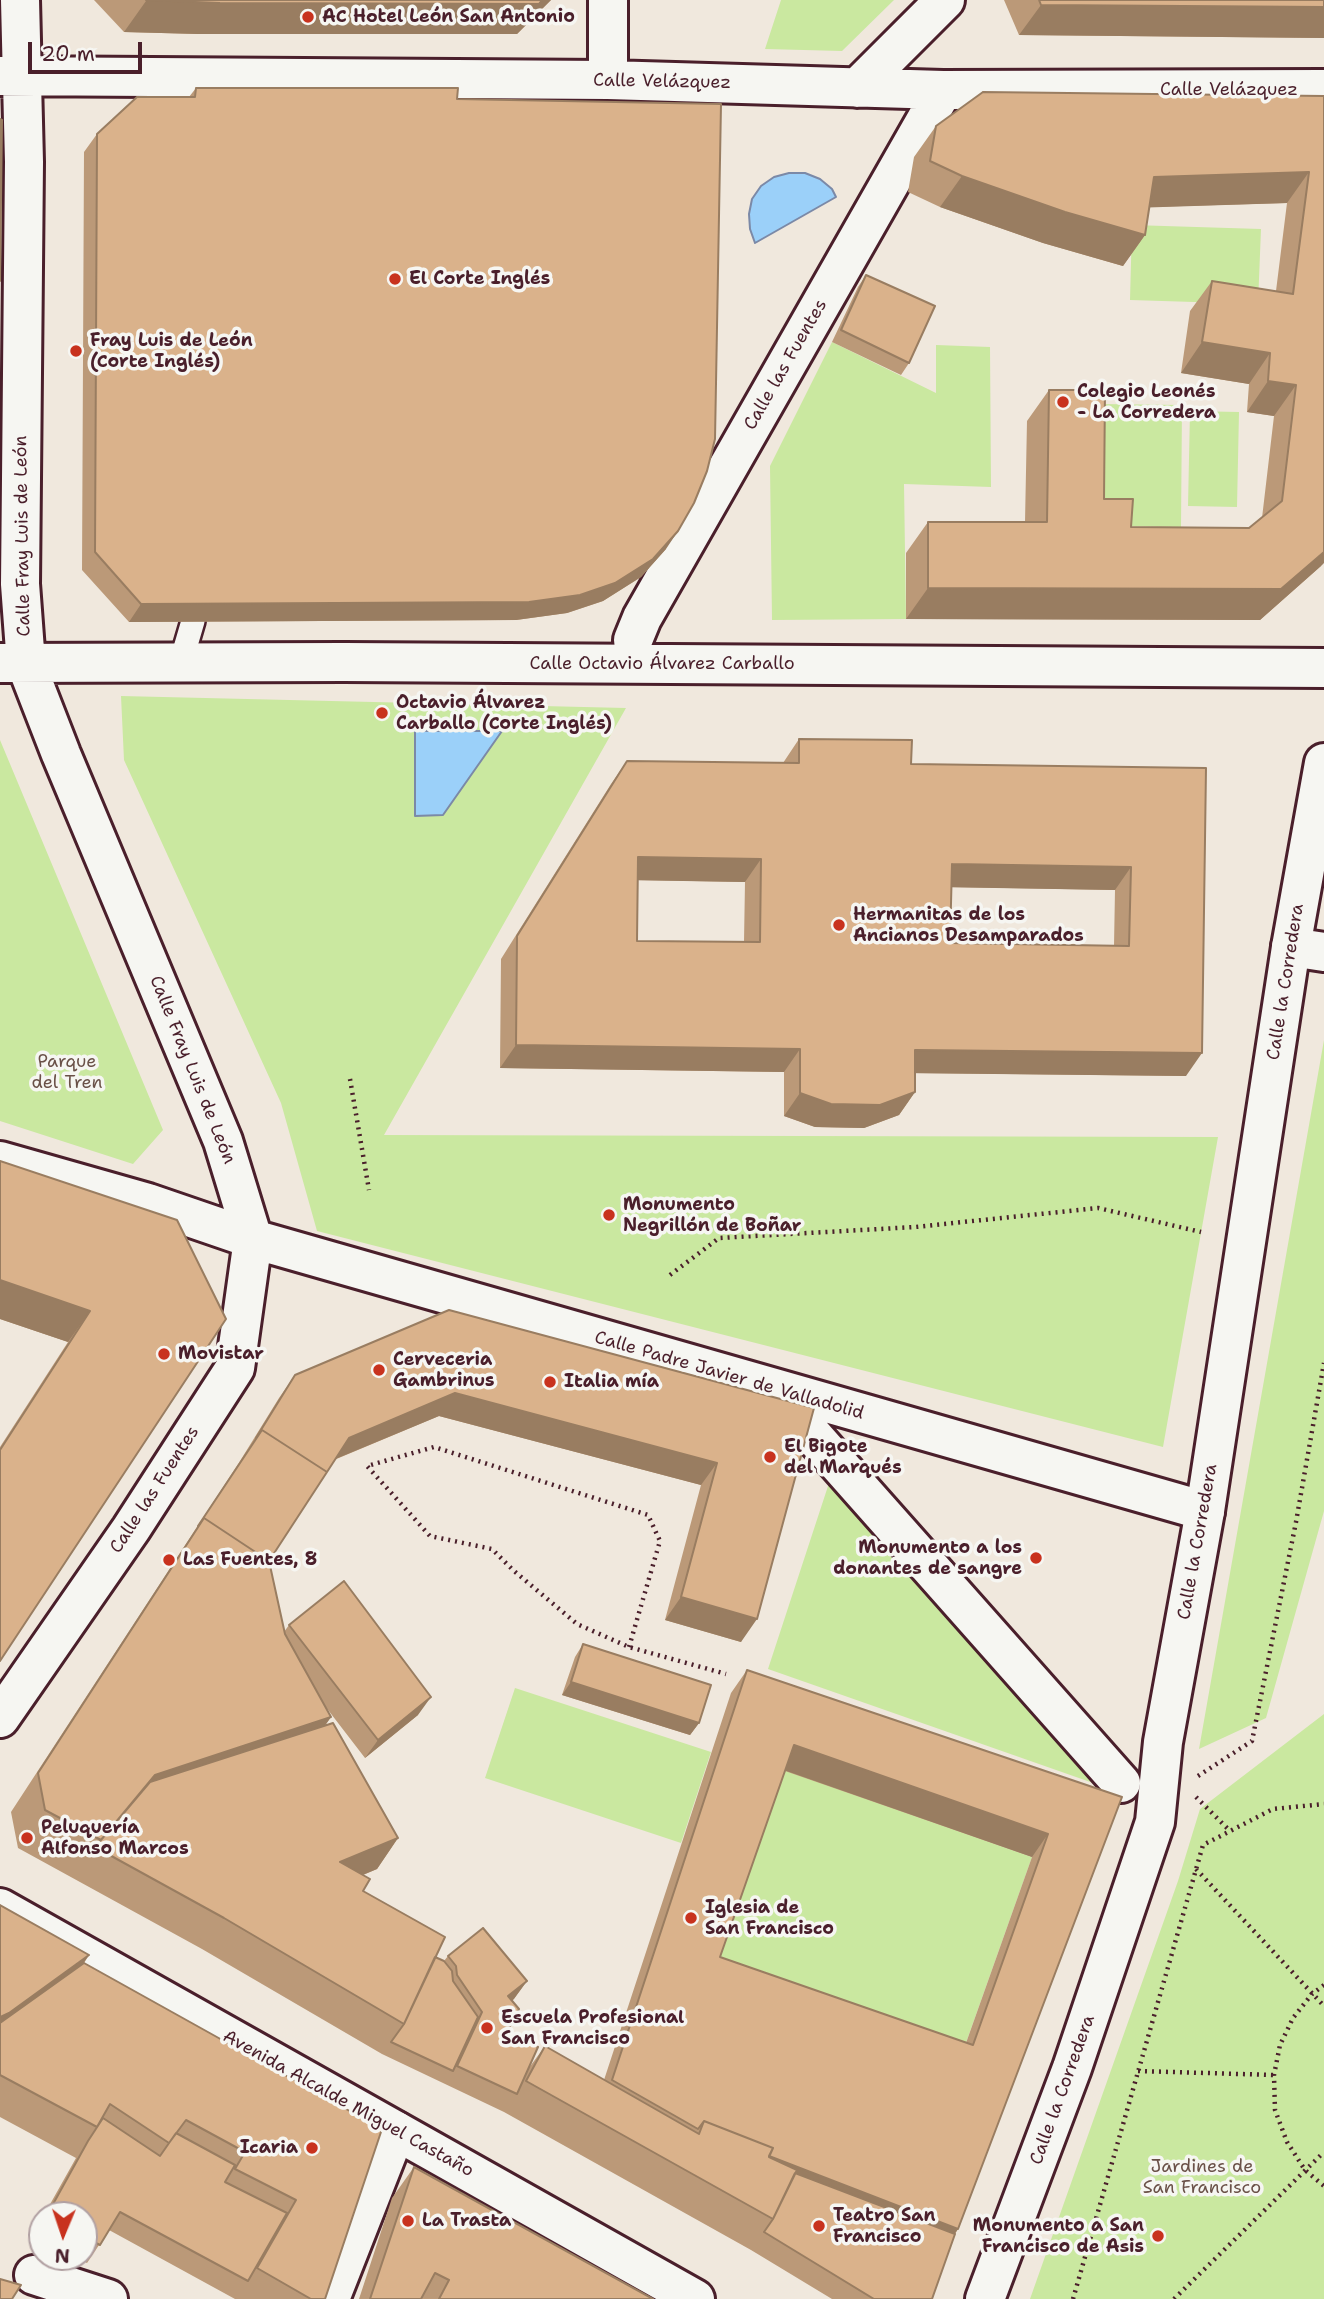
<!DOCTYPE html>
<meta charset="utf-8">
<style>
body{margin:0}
#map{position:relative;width:1324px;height:2299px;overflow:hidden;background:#f0e8dd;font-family:"Shantell Sans",sans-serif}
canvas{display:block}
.north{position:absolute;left:28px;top:2201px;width:70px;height:70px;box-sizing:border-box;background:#f6f6f2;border:2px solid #b1a0a2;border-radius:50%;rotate:182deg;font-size:19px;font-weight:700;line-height:28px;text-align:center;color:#4a1f2b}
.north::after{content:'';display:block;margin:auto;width:24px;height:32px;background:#c8321e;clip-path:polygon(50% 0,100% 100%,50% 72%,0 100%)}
.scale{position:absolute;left:28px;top:42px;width:114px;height:32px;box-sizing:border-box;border:4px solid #4a1f2b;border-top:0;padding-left:9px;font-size:21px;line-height:24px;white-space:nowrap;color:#4a1f2b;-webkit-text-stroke:5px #f6f6f2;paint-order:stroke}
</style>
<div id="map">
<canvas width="1324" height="2299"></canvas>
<div class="north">N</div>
<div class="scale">20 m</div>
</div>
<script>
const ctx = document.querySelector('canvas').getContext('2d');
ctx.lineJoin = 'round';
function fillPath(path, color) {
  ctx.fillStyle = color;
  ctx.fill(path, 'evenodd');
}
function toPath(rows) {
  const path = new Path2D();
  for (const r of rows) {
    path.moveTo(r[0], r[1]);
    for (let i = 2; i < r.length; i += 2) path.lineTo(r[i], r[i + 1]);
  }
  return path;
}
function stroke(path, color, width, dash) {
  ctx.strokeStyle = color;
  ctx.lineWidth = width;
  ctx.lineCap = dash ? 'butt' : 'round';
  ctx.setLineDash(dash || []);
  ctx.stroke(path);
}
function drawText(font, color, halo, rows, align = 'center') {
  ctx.font = font + ' "Shantell Sans",sans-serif';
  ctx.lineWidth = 7;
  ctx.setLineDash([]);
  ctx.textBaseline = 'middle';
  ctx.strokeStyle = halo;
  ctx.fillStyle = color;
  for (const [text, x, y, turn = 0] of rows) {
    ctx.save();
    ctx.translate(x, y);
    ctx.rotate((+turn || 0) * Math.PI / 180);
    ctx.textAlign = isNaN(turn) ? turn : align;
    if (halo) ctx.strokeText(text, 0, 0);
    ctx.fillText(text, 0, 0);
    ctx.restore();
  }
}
fillPath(toPath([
 [781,0,894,0,842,51,765,49],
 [1132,225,1261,229,1258,304,1130,300],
 [832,342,936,393,936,345,990,347,991,487,904,484,906,619,772,620,770,466],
 [1098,404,1182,405,1181,527,1097,526],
 [1190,411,1239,412,1237,507,1188,506],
 [121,696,626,708,384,1135,1218,1137,1163,1447,317,1231,281,1103,124,760],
 [0,740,163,1130,133,1164,0,1121],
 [1324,1040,1324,1511,1266,1718,1199,1749],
 [830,1480,1096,1784,768,1669],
 [515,1688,711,1752,681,1843,485,1778],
 [1324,1714,1324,2299,1030,2299,1178,1881,1200,1809],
 [778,1768,1032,1857,957,2068,703,1980]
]), '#cae8a0');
const water = toPath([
 [789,173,805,173,820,179,832,189,836,197,755,243,750,229,749,214,752,199,761,186,774,177,789,173],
 [415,731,502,731,443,815,415,816,415,731]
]);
fillPath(water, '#9bd0f9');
stroke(water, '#7b89a7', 2);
const lane = toPath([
 [181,662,193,621]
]);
const street = toPath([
 [608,0,608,80],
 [0,76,608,80,943,90,1324,89],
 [857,88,945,0],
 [633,640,642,618,943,90],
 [2,663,344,662,1324,668],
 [1291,947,1324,952],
 [0,1161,148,1203,253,1239,1205,1511],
 [793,1413,1121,1783],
 [0,1718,131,1529,235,1368,253,1239,223,1141,61,754,26,664,20,584,24,162,20,0],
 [34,2275,108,2299],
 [330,2299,396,2131]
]);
const secondary = toPath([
 [985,2299,1072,2068,1155,1822,1163,1742,1205,1511,1291,947,1324,763]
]);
const primary = toPath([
 [0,1908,695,2299]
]);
stroke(lane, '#4a1f2b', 28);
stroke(street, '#4a1f2b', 44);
stroke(secondary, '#4a1f2b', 44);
stroke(primary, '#4a1f2b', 44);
stroke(toPath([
 [350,1079,369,1190],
 [670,1275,719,1238,915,1227,1098,1208,1201,1232],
 [629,1647,660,1541,648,1515,434,1447,367,1466,430,1536,492,1549,513,1570,577,1624,629,1647,726,1674],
 [1198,1776,1252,1741,1296,1522,1324,1363],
 [1196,1797,1230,1831],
 [1196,1869,1324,2006],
 [1324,1985,1312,1994,1293,2018,1280,2045,1274,2075,1275,2110,1287,2142,1305,2170,1324,2186],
 [1138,2071,1274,2075],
 [1073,2299,1203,1845,1273,1809,1324,1804],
 [1174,2299,1324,2152]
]), '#4a1f2b', 4.5, [2, 5]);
stroke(lane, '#f6f6f2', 23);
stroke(street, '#f6f6f2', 38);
stroke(secondary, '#f6f6f2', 38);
stroke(primary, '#f6f6f2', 38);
fillPath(toPath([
 [94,0,551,0,517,34,198,34,124,32],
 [1004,0,1324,0,1324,38,1019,35],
 [196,88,457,99,666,549,641,577,603,601,567,613,516,620,129,622,82,570,84,152,97,134,189,97],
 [1324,96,1321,566,1260,620,906,619,906,553,928,522,1025,522,1027,421,1049,390,1104,499,1131,527,1249,528,1262,518,1274,416,1247,412,1249,384,1181,373,1190,311,1212,281,1276,291,1287,203,1149,207,1145,235,1123,266,1043,243,940,207,908,192,914,157,936,126],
 [866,275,909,363,901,375,832,342,858,287],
 [799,739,911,764,1206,768,1186,1076,915,1073,915,1092,899,1115,864,1128,815,1127,784,1116,784,1072,500,1068,501,959,611,784,627,761,783,763],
 [638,880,745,882,744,942,637,941],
 [951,887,1115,890,1114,946,950,943],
 [177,1220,0,1661,0,1447,68,1342,0,1319],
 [295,1375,814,1408,741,1642,665,1620,701,1485,439,1416,334,1460,269,1561,284,1632,289,1625,418,1715,365,1758,325,1706,331,1717,325,1725,398,1838,377,1869,363,1875,363,1891,435,1957,444,1961,448,1956,527,1981,512,2001,507,2032,526,2072,545,2046,604,2080,731,1693,747,1670,1122,1797,958,2229,955,2234,932,2299,832,2299,751,2250,504,2112,382,2054,202,1949,18,1848,11,1812,240,1461,279,1398],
 [785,1771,1032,1857,966,2043,720,1957],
 [583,1644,699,1723,690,1735,562,1695,575,1657],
 [0,1905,89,1955,84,1963,382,2129,325,2299,235,2299,109,2230,87,2263,76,2257,84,2257,84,2215,44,2215,76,2158,0,2117],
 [414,2167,653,2299,359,2299,392,2198],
 [42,2219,42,2238,34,2234]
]), '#bb9978');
fillPath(toPath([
 [551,0,517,34,198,34,124,32,146,1],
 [1041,5,1324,7,1324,38,1019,35],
 [1309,172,1287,203,1132,208,1154,177],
 [962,176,1145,235,1123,266,1043,243,940,207],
 [1202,342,1270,353,1249,384,1181,373],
 [1268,381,1296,385,1274,416,1247,412],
 [678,531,666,549,641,577,603,601,567,613,516,620,129,622,141,604],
 [1324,552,1324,563,1321,566,1260,620,906,619,928,588],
 [638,857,761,859,745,882,622,880],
 [952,864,1131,867,1115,890,936,887],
 [516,1045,800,1049,784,1072,500,1068],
 [915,1050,1202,1053,1186,1076,899,1073],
 [915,1092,899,1115,864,1128,815,1127,784,1116,800,1093],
 [0,1280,90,1311,68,1342,0,1319],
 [455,1393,717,1463,701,1485,439,1416,333,1460,349,1438],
 [681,1597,757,1619,741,1642,665,1620],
 [571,1682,699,1723,690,1735,562,1695],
 [431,1697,418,1715,365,1758,378,1740],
 [331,1717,304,1756,95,1847,155,1775],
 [794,1745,1048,1834,1032,1857,778,1768],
 [398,1838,377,1869,319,1893,340,1862],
 [89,1955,62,1994,0,2039,0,2017],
 [527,1981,514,1999,496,2014,508,1996],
 [701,2130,958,2229,942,2252,699,2134]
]), '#997d61');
const building = toPath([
 [146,0,542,0,539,4,220,3,146,0],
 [1039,0,1324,0,1324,7,1041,5,1039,0],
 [196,88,458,88,457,99,721,104,715,439,707,471,694,503,678,531,653,559,615,583,580,595,529,602,141,604,95,552,97,134,137,97,195,97,196,88],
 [983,92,1324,96,1324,552,1281,589,928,588,928,522,1047,522,1049,390,1105,390,1104,499,1133,499,1131,527,1249,528,1282,501,1296,385,1268,381,1270,353,1202,342,1212,281,1293,294,1309,172,1154,177,1145,235,1065,212,962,176,930,161,936,126,983,92],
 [0,119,2,120,0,281,0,119],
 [866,275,935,306,909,363,841,330,866,275],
 [799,739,912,740,911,764,1206,768,1202,1053,915,1050,915,1092,880,1105,831,1104,800,1093,800,1049,516,1045,517,936,627,761,799,763,799,739],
 [638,857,761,859,760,942,637,941,638,857],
 [952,864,1131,867,1129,946,950,943,952,864],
 [0,1161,177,1220,226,1319,0,1661,0,1450,90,1311,0,1280,0,1161],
 [449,1310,814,1408,757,1619,681,1597,717,1463,455,1393,349,1438,327,1472,262,1430,256,1438,295,1375,449,1310],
 [262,1430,327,1472,269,1561,204,1518,198,1526,262,1430],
 [204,1518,269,1561,285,1634,331,1717,155,1775,101,1840,45,1810,38,1773,204,1518],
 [344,1581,431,1697,378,1740,289,1625,344,1581],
 [583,1644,711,1685,699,1723,571,1682,583,1644],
 [747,1670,1122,1797,958,2229,769,2156,773,2148,704,2121,698,2129,612,2080,747,1670],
 [794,1745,1048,1834,973,2045,720,1957,794,1745],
 [333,1723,398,1838,340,1862,370,1879,363,1891,445,1937,404,2024,224,1918,95,1847,150,1782,333,1723],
 [0,1905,89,1955,9,2013,0,2017,0,1905],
 [483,1928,527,1981,508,1996,519,2009,507,2032,538,2047,517,2094,457,2066,482,2012,457,1975,456,1966,448,1956,483,1928],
 [435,1957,444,1961,452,1971,453,1981,478,2017,453,2071,391,2042,404,2024,435,1957],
 [84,1963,382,2129,325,2299,311,2299,257,2268,296,2200,235,2169,245,2152,186,2120,169,2143,110,2104,97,2127,0,2075,0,2023,84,1963],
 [545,2046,699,2134,704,2121,773,2148,769,2157,797,2170,773,2219,526,2081,545,2046],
 [103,2118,160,2156,176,2133,235,2165,225,2182,287,2213,248,2281,120,2212,100,2245,84,2237,84,2215,47,2215,88,2141,103,2118],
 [414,2167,653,2299,439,2299,449,2280,435,2273,421,2299,370,2299,414,2167],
 [795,2173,955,2234,932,2299,874,2299,764,2232,773,2219,795,2173],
 [0,2279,21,2285,12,2299,0,2299,0,2279]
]);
fillPath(building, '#dab28b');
stroke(building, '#997d61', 2);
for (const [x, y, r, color] of [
 [308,17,7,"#c8321e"],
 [395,279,7,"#c8321e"],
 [76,351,7,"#c8321e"],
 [1063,402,7,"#c8321e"],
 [382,713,7,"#c8321e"],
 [839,925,7,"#c8321e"],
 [609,1215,7,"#c8321e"],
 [164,1354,7,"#c8321e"],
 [379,1370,7,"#c8321e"],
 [550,1382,7,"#c8321e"],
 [770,1457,7,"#c8321e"],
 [1036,1558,7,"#c8321e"],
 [169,1560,7,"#c8321e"],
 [27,1838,7,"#c8321e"],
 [691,1918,7,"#c8321e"],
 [487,2028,7,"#c8321e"],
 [312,2148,7,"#c8321e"],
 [408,2221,7,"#c8321e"],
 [819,2226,7,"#c8321e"],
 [1158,2236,7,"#c8321e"]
]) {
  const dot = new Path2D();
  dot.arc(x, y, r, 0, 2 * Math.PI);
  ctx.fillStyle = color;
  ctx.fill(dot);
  stroke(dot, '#f6f6f2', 2.5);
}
drawText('bold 18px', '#4a1f2b', '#f6f6f2', [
 ["AC Hotel León San Antonio",322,17],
 ["El Corte Inglés",409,279],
 ["Fray Luis de León",90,341],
 ["(Corte Inglés)",90,362],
 ["Colegio Leonés",1077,392],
 ["- La Corredera",1077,413],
 ["Octavio Álvarez",396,703],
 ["Carballo (Corte Inglés)",396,724],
 ["Hermanitas de los",853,915],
 ["Ancianos Desamparados",853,936],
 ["Monumento",623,1205],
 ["Negrillón de Boñar",623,1226],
 ["Movistar",178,1354],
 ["Cerveceria",393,1360],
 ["Gambrinus",393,1381],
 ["Italia mía",564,1382],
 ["El Bigote",784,1447],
 ["del Marqués",784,1468],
 ["Monumento a los",1022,1548,"right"],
 ["donantes de sangre",1022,1569,"right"],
 ["Las Fuentes, 8",183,1560],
 ["Peluquería",41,1828],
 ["Alfonso Marcos",41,1849],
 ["Iglesia de",705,1908],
 ["San Francisco",705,1929],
 ["Escuela Profesional",501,2018],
 ["San Francisco",501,2039],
 ["Icaria",298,2148,"right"],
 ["Teatro San",833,2216],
 ["Francisco",833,2237],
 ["La Trasta",422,2221],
 ["Monumento a San",1144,2226,"right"],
 ["Francisco de Asis",1144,2247,"right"]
], 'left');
drawText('18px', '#4a1f2b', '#f6f6f2', [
 ["Calle Velázquez",662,82,1],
 ["Calle Velázquez",1229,90],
 ["Calle las Fuentes",786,365,-60],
 ["Calle Fray Luis de León",23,536,-91],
 ["Calle Octavio Álvarez Carballo",662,664],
 ["Calle la Corredera",1286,982,-81],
 ["Calle Fray Luis de León",192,1070,68],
 ["Calle Padre Javier de Valladolid",729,1376,16],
 ["Calle las Fuentes",155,1490,-57],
 ["Calle la Corredera",1198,1542,-80],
 ["Calle la Corredera",1063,2090,-70],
 ["Avenida Alcalde Miguel Castaño",348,2104,29]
]);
drawText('18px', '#6a5148', '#f6f6f2', [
 ["Parque",67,1062],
 ["del Tren",67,1083],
 ["Jardines de",1202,2167],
 ["San Francisco",1202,2188]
]);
</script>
